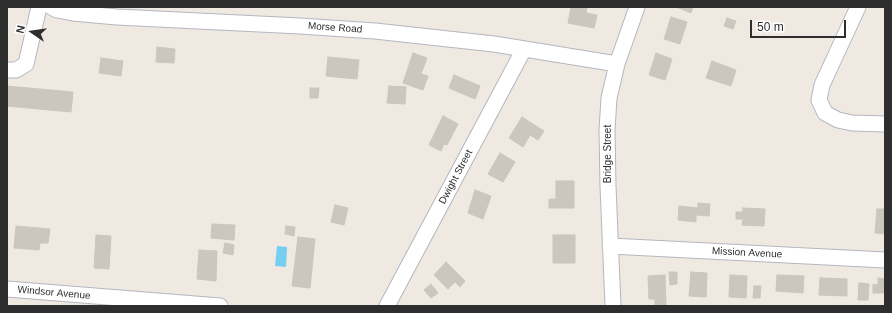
<!DOCTYPE html>
<style>
body{margin:0}
#map{position:relative;width:892px;height:313px;overflow:hidden;background:#efe9e1;font-family:Helvetica,sans-serif}
canvas{display:block}
.frame{position:absolute;inset:0;border:8px solid #2e2e2e;pointer-events:none}
.north{position:absolute;left:12px;top:12px;width:40px;height:40px;-webkit-text-stroke:3px #fff;paint-order:stroke;rotate:283deg;font-size:11px;font-weight:700;line-height:16px;text-align:center;color:#2e2e2e}
.north::after{content:'';display:block;margin:auto;width:14px;height:18px;background:#2e2e2e;clip-path:polygon(50% 0,100% 100%,50% 72%,0 100%)}
.scale{position:absolute;left:750px;top:20px;width:96px;height:18px;box-sizing:border-box;border:2px solid #2e2e2e;border-top:0;padding-left:5px;font-size:12px;line-height:14px;white-space:nowrap;color:#2e2e2e;-webkit-text-stroke:3px #fff;paint-order:stroke}
</style>
<div id="map">
<canvas width="892" height="313"></canvas>
<div class="frame"></div>
<div class="north">N</div>
<div class="scale">50 m</div>
</div>
<script>
const ctx = document.querySelector('canvas').getContext('2d');
ctx.lineJoin = 'round';
function fillPath(path, color) {
  ctx.fillStyle = color;
  ctx.fill(path, 'evenodd');
}
function toPath(rows) {
  const path = new Path2D();
  for (const r of rows) {
    path.moveTo(r[0], r[1]);
    for (let i = 2; i < r.length; i += 2) path.lineTo(r[i], r[i + 1]);
  }
  return path;
}
function stroke(path, color, width, dash) {
  ctx.strokeStyle = color;
  ctx.lineWidth = width;
  ctx.lineCap = dash ? 'butt' : 'round';
  ctx.setLineDash(dash || []);
  ctx.stroke(path);
}
function drawText(font, color, halo, rows, align = 'center') {
  ctx.font = font + ' Helvetica,sans-serif';
  ctx.lineWidth = 3.5;
  ctx.setLineDash([]);
  ctx.textBaseline = 'middle';
  ctx.strokeStyle = halo;
  ctx.fillStyle = color;
  for (const [text, x, y, turn = 0] of rows) {
    ctx.save();
    ctx.translate(x, y);
    ctx.rotate((+turn || 0) * Math.PI / 180);
    ctx.textAlign = isNaN(turn) ? turn : align;
    if (halo) ctx.strokeText(text, 0, 0);
    ctx.fillText(text, 0, 0);
    ctx.restore();
  }
}
fillPath(toPath([
 [277,246,287,247,286,267,275,266]
]), '#75cff0');
const building = toPath([
 [571,7,587,7,586,13,597,15,594,28,568,23,571,7],
 [676,7,693,7,691,13,676,7],
 [671,17,687,22,680,44,664,39,671,17],
 [727,18,736,21,733,29,724,26,727,18],
 [157,47,175,49,174,63,156,62,157,47],
 [413,53,427,58,421,74,428,76,423,90,403,83,413,53],
 [656,53,672,59,665,80,649,75,656,53],
 [328,57,359,60,357,79,326,76,328,57],
 [101,58,123,61,121,76,99,73,101,58],
 [712,61,736,70,731,86,706,78,712,61],
 [454,75,480,86,475,99,449,88,454,75],
 [7,86,73,92,71,112,7,106,7,86],
 [389,86,406,87,405,104,387,103,389,86],
 [310,88,319,88,318,98,310,98,310,88],
 [443,116,458,124,447,145,444,144,441,151,429,145,443,116],
 [522,117,544,131,538,140,530,135,523,147,509,138,522,117],
 [500,153,515,162,503,182,488,174,500,153],
 [556,181,574,181,574,208,549,208,549,199,556,199,556,181],
 [475,190,491,196,483,219,468,213,475,190],
 [698,203,710,204,709,216,696,215,696,222,678,220,679,206,698,208,698,203],
 [335,205,348,208,344,225,331,222,335,205],
 [743,208,765,209,764,226,742,225,743,219,736,219,736,212,743,212,743,208],
 [877,209,885,209,885,234,875,233,877,209],
 [212,224,235,225,234,240,211,238,212,224],
 [16,226,50,229,48,243,40,243,39,250,14,248,16,226],
 [286,226,295,227,294,236,285,234,286,226],
 [96,235,111,236,109,269,94,268,96,235],
 [553,235,575,235,575,263,553,263,553,235],
 [298,237,315,239,310,288,292,286,298,237],
 [225,243,234,245,233,255,223,253,225,243],
 [199,250,217,251,216,281,197,279,199,250],
 [446,262,465,281,460,287,455,282,448,289,434,275,446,262],
 [669,272,677,272,677,284,670,285,669,272],
 [691,272,707,273,706,297,689,296,691,272],
 [665,275,666,306,655,306,655,299,649,299,648,276,665,275],
 [730,275,747,276,746,298,729,297,730,275],
 [777,275,804,276,803,293,776,291,777,275],
 [820,278,847,279,847,296,819,295,820,278],
 [878,278,885,279,885,293,873,293,873,284,878,285,878,278],
 [859,283,869,284,868,300,858,300,859,283],
 [431,284,438,293,431,298,424,290,431,284],
 [754,286,761,286,760,298,753,298,754,286]
]);
fillPath(building, '#cbc7bf');
stroke(building, '#cbc5ba', 1);
const minor = toPath([
 [51,7,57,10,73,13,117,17,300,26,375,31,494,44,617,64],
 [858,7,822,85,819,100,825,113,838,120,852,123,885,124],
 [7,70,16,70,26,64,39,7],
 [610,246,885,260],
 [7,289,220,306],
 [387,306,524,49],
 [613,306,608,186,607,130,609,98,617,64,637,7]
]);
stroke(minor, '#b4b7c1', 17);
stroke(minor, '#fff', 15);
drawText('10px', '#2e2e2e', '#fff', [
 ["Morse Road",335,28,4],
 ["Bridge Street",608,154,-90],
 ["Dwight Street",456,177,-62],
 ["Mission Avenue",747,253,3],
 ["Windsor Avenue",54,293,5]
]);
</script>
